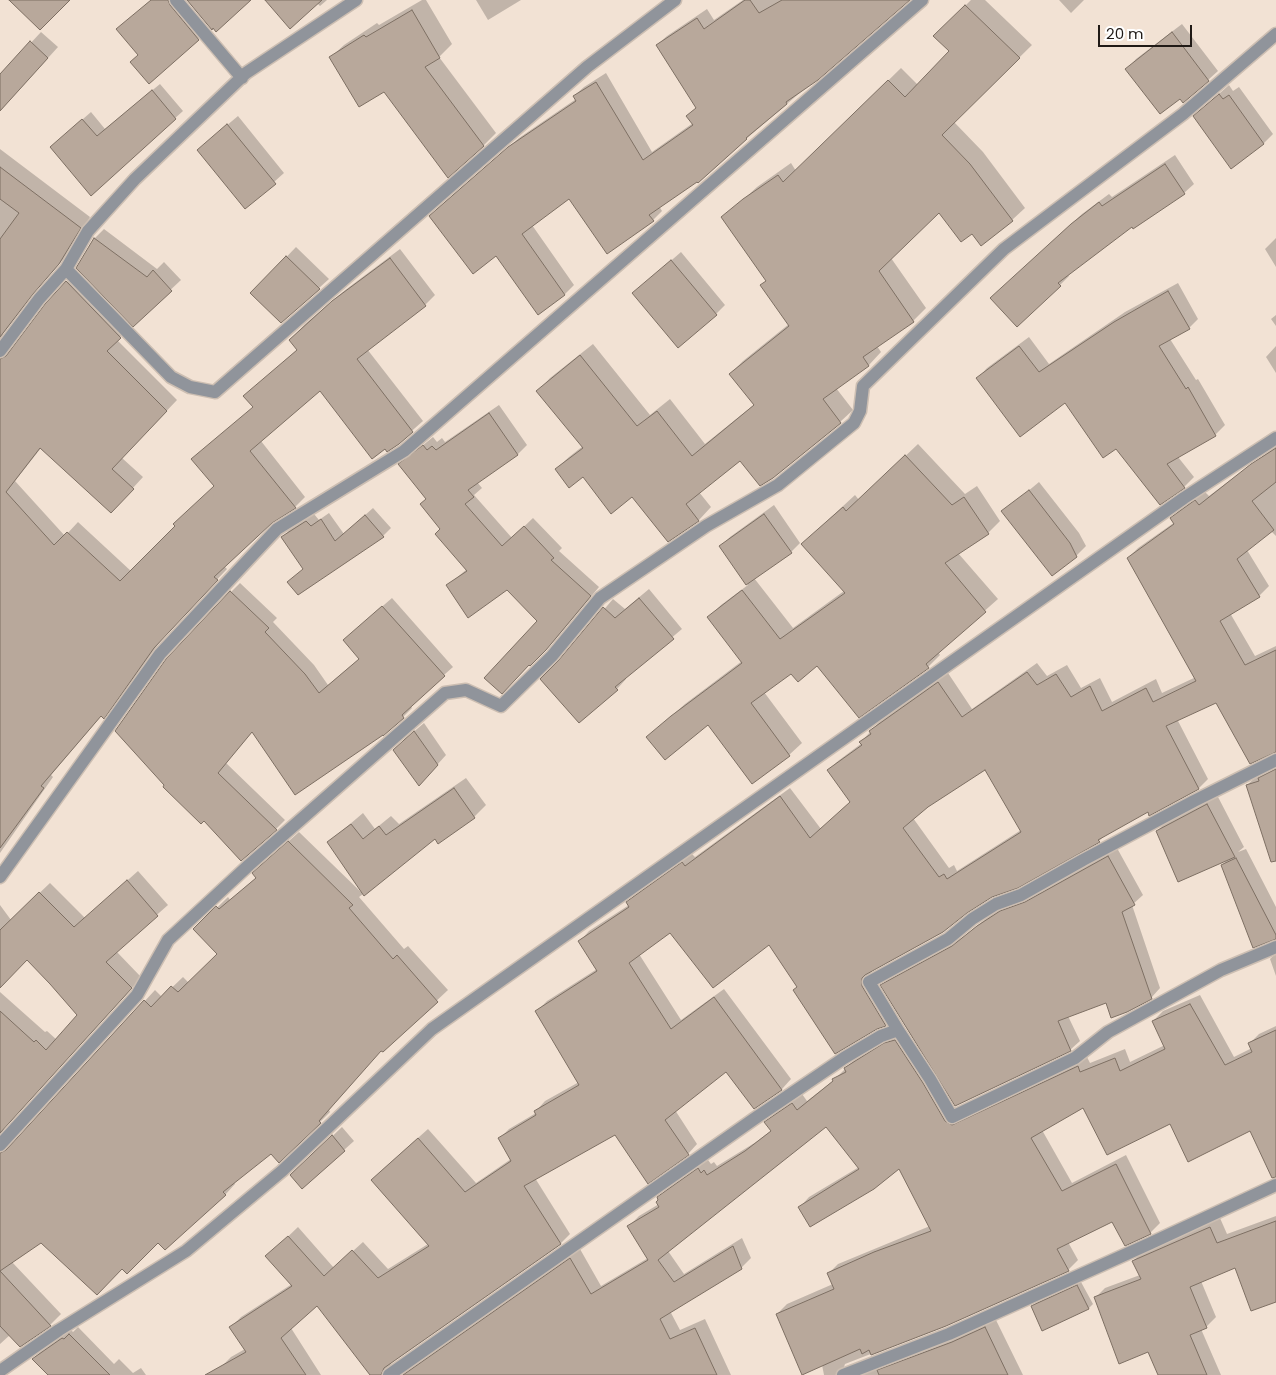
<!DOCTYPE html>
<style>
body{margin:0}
#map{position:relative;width:1276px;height:1375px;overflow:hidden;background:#f2e2d4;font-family:Poppins,sans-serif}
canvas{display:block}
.scale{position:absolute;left:1098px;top:25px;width:94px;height:22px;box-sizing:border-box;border:2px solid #201a16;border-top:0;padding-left:6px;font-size:15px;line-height:18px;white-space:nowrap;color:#201a16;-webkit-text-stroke:4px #fff;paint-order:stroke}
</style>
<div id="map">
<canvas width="1276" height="1375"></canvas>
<div class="scale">20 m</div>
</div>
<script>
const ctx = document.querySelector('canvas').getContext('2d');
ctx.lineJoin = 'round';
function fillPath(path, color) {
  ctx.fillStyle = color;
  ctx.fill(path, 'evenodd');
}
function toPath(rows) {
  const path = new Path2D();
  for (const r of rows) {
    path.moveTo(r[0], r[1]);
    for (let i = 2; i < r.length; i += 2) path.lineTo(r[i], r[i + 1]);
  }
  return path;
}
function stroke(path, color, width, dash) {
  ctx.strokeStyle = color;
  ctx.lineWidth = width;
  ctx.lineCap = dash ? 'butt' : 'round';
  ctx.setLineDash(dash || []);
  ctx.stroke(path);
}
fillPath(toPath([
 [151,0,177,0,208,30,149,83,139,55,118,29],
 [266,0,327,0,320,6,317,3],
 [422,0,426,0,452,44,439,57,496,133,483,146,384,91,331,57,344,45,377,23,379,25],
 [476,0,521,0,488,20],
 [743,0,908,0,746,139,659,206,662,211,653,220,569,198,532,225,574,285,565,294,538,313,497,254,440,206,519,138,576,99,574,96,584,87,606,73,652,152,693,123,687,116,697,107,657,45,667,36,707,9,714,20],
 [971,0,985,0,1032,45,954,122,983,152,1025,208,1012,220,981,244,972,232,939,211,891,258,926,308,913,321,877,346,881,352,869,365,836,388,853,410,840,422,740,459,699,492,711,507,699,520,668,540,632,496,584,475,556,469,569,457,583,446,538,391,550,378,593,344,650,415,670,399,705,444,755,404,730,374,743,361,789,324,767,280,723,218,757,187,791,163,796,171,901,68,918,85,951,51,935,36],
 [1059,0,1084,0,1071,13],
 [1182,24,1218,71,1208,80,1127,69,1136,59],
 [41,32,58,47,0,111,0,76],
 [160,84,183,111,91,194,51,147,91,112,105,129],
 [1229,85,1233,91,1239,87,1273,134,1264,143,1231,167,1204,107],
 [238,116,284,173,246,207,208,141],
 [0,149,90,217,70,252,43,282,3,334,2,343,9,349,14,347,46,305,77,271,131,326,117,340,177,400,122,458,143,477,121,501,41,448,15,481,65,536,78,522,132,572,216,485,254,406,245,396,298,349,290,340,305,324,344,291,400,249,435,295,425,305,367,349,423,421,398,443,320,389,261,441,305,497,295,507,271,522,224,566,227,569,164,636,114,707,104,717,102,715,51,775,53,777,0,853],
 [1175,155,1194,184,1184,193,1132,225,1068,274,1069,276,1060,285,1001,289,1082,214,1109,194,1112,197],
 [104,229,157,269,164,262,181,280,133,325,78,268,95,238],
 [1276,238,1276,267,1265,249],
 [296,247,329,279,319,288,252,293],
 [681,252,725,305,716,314,634,293],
 [1178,283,1198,319,1189,328,1170,339,1196,380,1198,379,1225,425,1215,435,1178,457,1194,477,1184,487,1160,503,1117,447,1066,401,978,378,987,368,1029,337,1049,364,1125,312],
 [1276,315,1276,326,1271,319],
 [1276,346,1276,373,1266,357],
 [499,405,527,445,518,454,477,482,482,488,474,495,512,538,533,518,562,548,559,551,599,587,555,640,530,665,538,621,507,588,447,586,467,569,441,529,427,498,400,464,433,437,437,442,442,438,445,442],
 [918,444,965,494,977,486,1000,521,988,533,958,553,998,599,938,652,940,655,928,667,817,665,791,672,764,692,802,743,789,755,752,783,708,723,648,737,685,704,742,661,709,617,721,605,748,585,721,546,730,537,774,505,800,543,791,552,754,578,793,628,844,591,815,532,855,495,859,500],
 [1276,446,1276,536,1271,531,1247,550,1269,586,1259,596,1230,613,1255,656,1276,646,1276,752,1217,701,1177,719,1208,779,1199,788,1150,814,1148,810,1106,834,1099,841,991,896,871,970,871,976,895,1015,885,1025,876,1028,798,987,769,944,670,931,639,954,681,1020,724,989,791,1079,782,1089,754,1107,726,1071,675,1110,697,1144,688,1154,616,1133,535,1178,570,1234,561,1243,392,1362,390,1366,396,1373,405,1372,580,1249,601,1286,648,1258,629,1226,639,1216,659,1204,660,1200,658,1197,668,1188,708,1160,711,1164,714,1162,717,1166,756,1142,772,1130,766,1122,775,1113,802,1094,807,1101,834,1080,855,1059,895,1034,954,1112,962,1116,1087,1057,1090,1063,1125,1049,1130,1062,1165,1045,1153,1021,1163,1011,1200,995,1234,1057,1252,1048,1250,1043,1259,1034,1276,1026,1276,1176,1250,1129,1170,1122,1083,1106,1042,1130,1072,1183,1126,1155,1160,1223,1150,1233,1113,1220,1068,1242,1078,1260,1068,1270,945,1325,845,1364,844,1367,848,1372,995,1318,1023,1375,824,1375,822,1365,777,1314,787,1304,833,1284,829,1273,838,1264,930,1226,900,1167,800,1207,809,1197,859,1167,826,1126,668,1251,684,1274,742,1238,751,1258,741,1268,670,1311,680,1330,705,1319,731,1375,371,1375,317,1304,291,1328,321,1375,226,1375,221,1367,231,1357,245,1349,231,1327,241,1317,292,1284,277,1247,298,1227,334,1268,363,1242,388,1269,428,1244,372,1180,382,1170,428,1129,476,1183,511,1159,499,1139,509,1129,536,1113,536,1111,545,1101,579,1082,537,1011,547,1001,597,969,580,941,589,931,629,905,627,902,637,893,692,854,695,857,790,788,821,829,851,801,828,770,838,761,862,743,861,742,880,721,948,673,972,709,1037,663,1047,676,1067,665,1081,688,1100,678,1112,702,1156,679,1162,693,1196,677,1128,558,1138,548,1175,522,1172,518,1181,508,1205,492,1209,496],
 [985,768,1021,830,957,871,954,865,949,868,913,818,927,806],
 [1039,482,1079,533,1086,546,1076,556,1003,512],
 [373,508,391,528,383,536,298,594,304,568,283,537,290,529,314,514,319,520,329,513,344,534],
 [240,583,277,618,273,622,314,665,328,685,360,658,354,631,392,598,453,667,410,705,412,708,403,717,253,731,226,763,285,820,276,829,204,820,231,592],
 [649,589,682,629,625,677,626,679,617,689,579,722,560,661,613,599,625,609],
 [424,723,446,755,428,775,404,740],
 [1276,765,1276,840,1247,785,1257,776,1265,773],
 [466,778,486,805,474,817,439,842,435,837,329,842,363,813,375,829,391,816,399,824],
 [1217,795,1244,847,1238,852,1246,849,1276,907,1276,938,1222,865,1228,859,1157,831,1167,821],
 [299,832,363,894,359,897,404,949,408,946,448,990,383,1051,382,1049,329,1110,330,1112,320,1122,271,1152,234,1182,235,1184,225,1195,122,1267,41,1241,12,1262,61,1314,50,1325,20,1345,10,1335,0,1344,0,992,45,1032,47,1031,57,1040,78,1015,51,983,27,959,0,987,0,905,11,920,50,883,85,918,138,871,168,905,116,951,141,977,141,978,4,1128,2,1137,10,1143,16,1141,155,990,162,997,183,977,189,983,219,954,195,929,228,897,230,900,257,877,264,863],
 [1117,848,1143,895,1132,905,1160,988,1151,998,1107,1002,1068,1016,1080,1041,1070,1050,882,985,891,976,963,937,988,917,1010,902],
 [1276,953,1276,976,1270,959],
 [342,1127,354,1141,303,1187,301,1166],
 [1276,1216,1276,1300,1236,1266,1201,1281,1216,1317,1206,1327,1201,1329,1221,1375,1159,1375,1149,1351,1095,1298,1105,1288,1140,1275,1133,1261,1143,1251,1220,1218,1227,1234],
 [1081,1282,1093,1304,1089,1308,1032,1306,1037,1302],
 [78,1327,114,1364,119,1359,133,1373,141,1368,146,1375,49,1375,33,1359,41,1351,71,1330,73,1332]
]), '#0003');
const building = toPath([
 [9,0,70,0,40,30,9,0],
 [151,0,168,0,170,5,199,40,149,84,130,62,138,55,116,29,151,0],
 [187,0,251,0,216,32,213,28,212,30,187,0],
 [265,0,322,0,290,29,265,0],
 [745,0,750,0,759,13,782,0,910,0,818,80,786,102,787,104,746,138,747,139,698,183,697,182,649,215,654,221,607,254,569,199,522,234,565,295,538,315,496,256,473,274,429,216,508,147,576,101,573,96,596,82,643,160,693,125,686,116,696,108,656,45,697,18,704,29,745,0],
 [965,5,1020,58,942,135,970,164,1013,221,981,246,972,234,961,242,939,213,879,271,914,322,863,357,869,366,823,399,841,423,773,478,760,486,740,461,686,504,699,521,668,542,632,497,611,514,583,477,569,488,555,469,583,448,536,391,580,355,637,426,657,411,692,456,754,405,729,374,789,326,760,285,766,281,721,217,743,199,778,175,783,182,888,80,905,97,949,51,933,36,965,5],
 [412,10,440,58,425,67,484,146,448,178,384,92,359,107,329,57,364,35,366,37,412,10],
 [1172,32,1209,81,1183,103,1180,99,1160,114,1125,69,1172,32],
 [30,41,48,58,0,111,0,74,30,41],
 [152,90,176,119,91,196,50,147,82,119,97,136,152,90],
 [1219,94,1223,99,1229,95,1264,144,1231,169,1193,116,1219,94],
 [227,124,276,184,245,209,197,150,227,124],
 [1165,164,1185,194,1133,229,1132,227,1058,283,1061,286,1017,327,990,298,1071,224,1099,202,1102,206,1165,164],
 [0,167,81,228,59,264,33,294,0,337,0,239,19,213,0,199,0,167],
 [94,238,147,277,153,270,172,291,133,327,76,268,94,238],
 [286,256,320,289,281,323,250,293,286,256],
 [390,258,426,306,357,359,413,432,399,444,387,452,385,449,372,459,320,391,250,451,296,508,272,523,214,577,218,580,154,648,104,719,101,716,41,786,44,788,0,848,0,359,6,356,45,304,66,281,121,338,107,351,167,411,112,469,134,489,111,513,40,448,6,492,54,545,67,532,120,581,175,526,173,524,214,486,191,459,253,407,243,396,297,350,289,340,332,301,390,258],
 [671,260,717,315,678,348,632,293,671,260],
 [1168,291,1190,329,1159,346,1186,389,1188,387,1216,436,1167,464,1185,488,1160,505,1116,449,1103,458,1065,403,1020,437,976,378,1019,346,1039,372,1114,322,1168,291],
 [489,413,518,455,468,490,474,497,465,504,502,546,524,526,554,558,551,560,591,596,546,650,530,666,529,665,502,694,484,678,537,621,507,590,468,618,446,585,467,571,435,534,440,529,420,504,426,499,398,464,423,445,427,450,432,446,436,450,489,413],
 [1276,448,1276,482,1252,501,1274,530,1237,559,1260,597,1220,621,1245,665,1276,650,1276,752,1250,764,1216,703,1166,726,1199,789,1149,816,1148,812,1098,840,1100,842,1018,888,992,897,967,913,943,932,865,975,862,978,862,986,886,1026,877,1029,835,1054,793,990,797,987,769,945,713,988,670,933,629,963,671,1029,714,997,782,1090,754,1109,726,1072,665,1120,689,1155,648,1184,615,1135,524,1186,561,1244,384,1368,381,1375,370,1375,317,1306,281,1338,306,1375,205,1375,246,1352,229,1327,292,1286,265,1256,288,1236,324,1276,352,1250,378,1278,429,1246,371,1180,418,1138,465,1192,511,1161,498,1138,536,1115,534,1111,579,1085,535,1011,597,971,578,941,629,907,626,902,682,862,685,866,780,796,810,838,850,802,827,770,862,745,859,742,871,734,869,731,938,682,962,717,1027,672,1037,685,1056,674,1071,697,1090,686,1102,711,1146,688,1153,702,1196,681,1127,558,1174,524,1170,518,1195,500,1199,505,1251,464,1276,448],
 [985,770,1021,832,947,879,944,874,939,877,903,828,928,807,985,770],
 [905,455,952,505,964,497,989,534,945,563,986,612,926,664,929,668,859,718,817,666,798,682,791,674,751,703,790,756,752,784,708,725,665,760,646,737,671,716,742,663,707,617,742,590,780,639,845,593,801,544,843,507,846,511,905,455],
 [1029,490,1070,543,1077,557,1052,576,1001,511,1029,490],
 [764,514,792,553,746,585,719,546,764,514],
 [365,515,384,537,298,595,287,582,303,569,281,537,306,521,311,526,321,519,335,541,365,515],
 [230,591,269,628,265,632,305,674,319,693,359,659,343,640,382,606,445,676,402,715,404,718,383,736,383,735,295,795,252,732,218,773,277,830,241,861,204,821,201,824,163,787,164,785,115,731,166,659,230,591],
 [639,598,674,639,615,687,618,690,579,723,540,679,558,661,603,607,615,618,639,598],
 [414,731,438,765,419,786,393,750,414,731],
 [1276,769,1276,861,1271,862,1246,785,1259,781,1258,778,1276,769],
 [454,788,475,818,438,844,435,839,364,896,327,842,351,824,363,839,379,826,386,835,454,788],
 [1207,804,1235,857,1178,882,1156,831,1207,804],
 [288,841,353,905,349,908,393,959,397,955,438,1002,383,1052,381,1051,319,1121,321,1123,279,1163,271,1154,223,1192,226,1195,165,1250,158,1243,127,1274,122,1269,97,1295,41,1243,0,1271,51,1326,20,1347,0,1326,0,1153,6,1150,144,1000,151,1007,171,986,178,992,217,954,193,929,216,906,219,909,256,878,252,873,288,841],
 [1108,856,1135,905,1122,912,1152,999,1127,1012,1111,1018,1106,1003,1058,1021,1071,1051,955,1106,880,985,952,946,977,926,1000,911,1025,902,1108,856],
 [1236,858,1276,935,1276,939,1253,948,1221,865,1236,858],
 [127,880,158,916,106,962,132,988,0,1133,0,1011,34,1042,36,1040,46,1050,77,1015,50,984,27,960,0,988,0,930,39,892,74,927,127,880],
 [1190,1004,1225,1065,1252,1052,1248,1043,1276,1030,1276,1177,1272,1178,1250,1131,1188,1162,1170,1124,1107,1155,1083,1108,1031,1138,1062,1191,1116,1164,1151,1234,1125,1246,1112,1222,1057,1249,1069,1271,946,1326,871,1355,869,1350,862,1354,860,1349,802,1375,776,1314,834,1289,827,1273,874,1252,931,1231,899,1169,874,1189,810,1227,798,1207,859,1169,826,1127,658,1260,674,1282,733,1246,742,1269,660,1319,670,1339,695,1328,717,1375,403,1375,570,1258,591,1294,648,1260,627,1226,659,1207,656,1202,658,1200,657,1197,698,1168,701,1173,704,1170,707,1175,745,1151,771,1131,764,1122,792,1103,797,1110,833,1081,832,1079,846,1072,844,1068,884,1043,895,1040,923,1083,945,1121,952,1125,1078,1066,1080,1072,1115,1058,1120,1071,1165,1049,1152,1021,1190,1004],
 [332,1135,345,1151,302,1189,290,1175,332,1135],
 [1276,1221,1276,1302,1251,1311,1235,1268,1190,1287,1207,1328,1190,1335,1207,1375,1158,1375,1148,1352,1119,1364,1094,1297,1141,1279,1132,1261,1210,1227,1217,1243,1276,1221],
 [1077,1285,1089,1309,1042,1331,1031,1306,1077,1285],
 [985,1327,1008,1375,879,1375,877,1370,952,1342,985,1327],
 [69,1334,110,1375,48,1375,32,1359,62,1338,64,1339,69,1334]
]);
fillPath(building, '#b8a89b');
stroke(building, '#7d6f63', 1);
const street = toPath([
 [176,0,242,78],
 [66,269,171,377,190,387,215,392,587,67,675,0],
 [0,351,39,299,66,269,88,231,135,179,246,73,356,0],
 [0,877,160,654,277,529,404,451,922,0],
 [898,1030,930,1079,952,1117,1075,1058,1108,1032,1221,970,1276,947],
 [0,1145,137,995,168,940,249,865,445,693,466,690,501,706,552,656,600,598,706,526,778,485,854,423,860,411,863,386,1004,249,1183,114,1276,34],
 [0,1371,59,1330,186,1251,282,1171,432,1029,1184,498,1276,438],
 [389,1375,754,1119,844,1058,881,1036,898,1030,869,982,948,939,972,919,996,904,1021,895,1083,860,1194,801,1276,760],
 [843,1375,949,1334,1151,1243,1276,1185]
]);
stroke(street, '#ccbeb2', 15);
stroke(street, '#90949b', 12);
</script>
